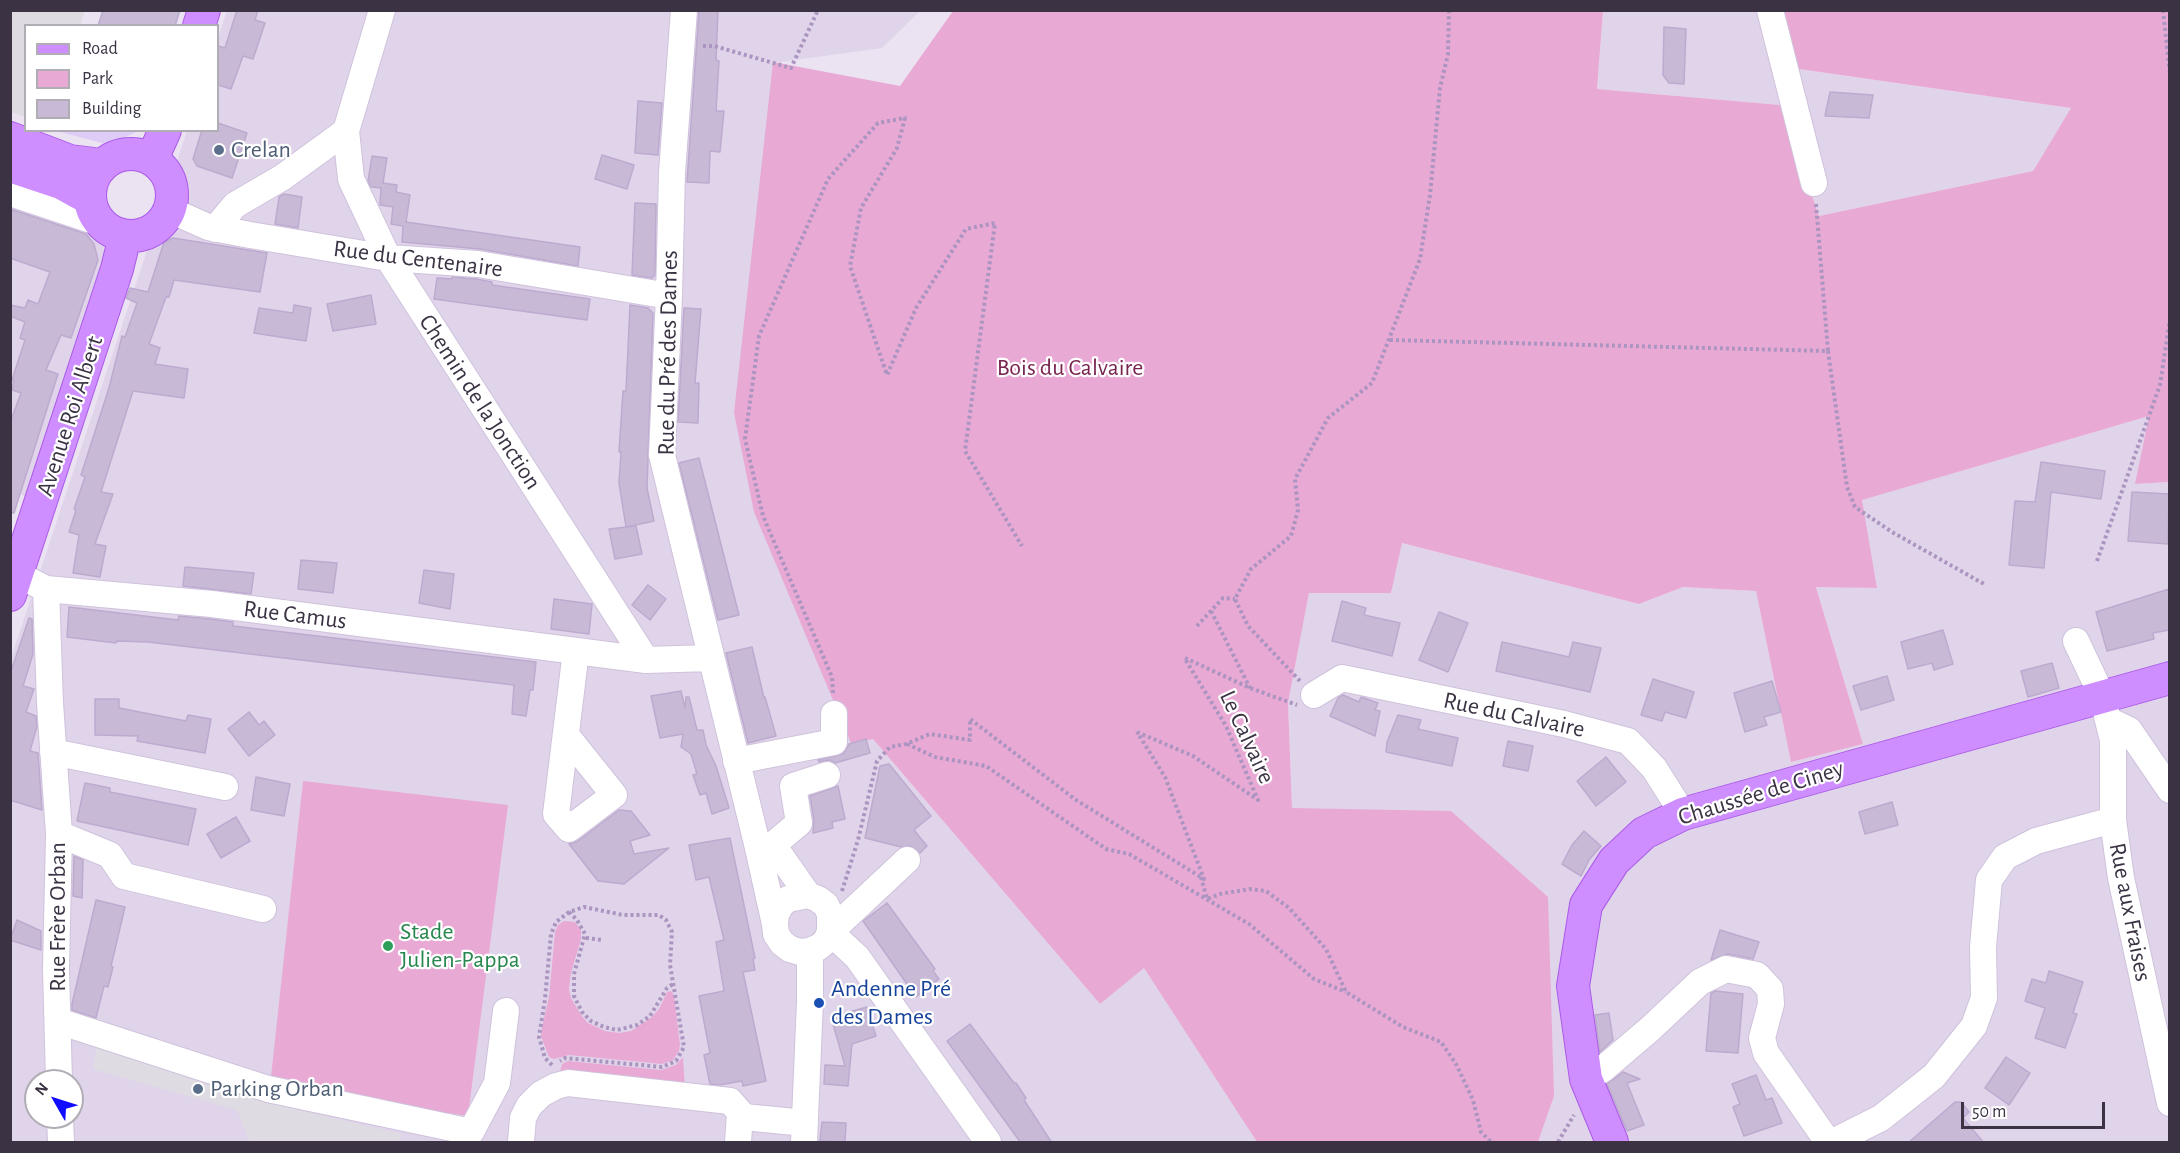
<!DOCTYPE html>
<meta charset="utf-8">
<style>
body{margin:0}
#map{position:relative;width:2180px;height:1153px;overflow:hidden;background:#ebe2f2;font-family:"Alegreya Sans",sans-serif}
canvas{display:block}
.frame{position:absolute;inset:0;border:12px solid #3b3344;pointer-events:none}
.legend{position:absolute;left:24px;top:24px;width:195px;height:108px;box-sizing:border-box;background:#fff;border:2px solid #b1adb4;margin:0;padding:8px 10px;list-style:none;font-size:18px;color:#3b3344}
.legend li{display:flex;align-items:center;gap:12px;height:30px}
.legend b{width:30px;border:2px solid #b1adb4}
.north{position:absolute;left:24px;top:1069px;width:60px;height:60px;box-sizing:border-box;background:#fff;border:2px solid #b1adb4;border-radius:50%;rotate:309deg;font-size:16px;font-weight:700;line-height:24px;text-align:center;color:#3b3344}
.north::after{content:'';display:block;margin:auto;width:21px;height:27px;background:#0f0cff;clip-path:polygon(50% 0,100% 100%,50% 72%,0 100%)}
.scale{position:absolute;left:1961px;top:1102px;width:144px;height:27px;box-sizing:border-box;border:3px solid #3b3344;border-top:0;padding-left:8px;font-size:18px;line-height:21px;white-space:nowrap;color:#3b3344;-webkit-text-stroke:4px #fff;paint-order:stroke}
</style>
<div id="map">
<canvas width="2180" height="1153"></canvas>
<div class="frame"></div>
<ul class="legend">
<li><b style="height:8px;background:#cf8eff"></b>Road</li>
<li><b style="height:16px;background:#e9a9d5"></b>Park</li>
<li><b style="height:16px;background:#c8bad7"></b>Building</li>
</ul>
<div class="north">N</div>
<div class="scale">50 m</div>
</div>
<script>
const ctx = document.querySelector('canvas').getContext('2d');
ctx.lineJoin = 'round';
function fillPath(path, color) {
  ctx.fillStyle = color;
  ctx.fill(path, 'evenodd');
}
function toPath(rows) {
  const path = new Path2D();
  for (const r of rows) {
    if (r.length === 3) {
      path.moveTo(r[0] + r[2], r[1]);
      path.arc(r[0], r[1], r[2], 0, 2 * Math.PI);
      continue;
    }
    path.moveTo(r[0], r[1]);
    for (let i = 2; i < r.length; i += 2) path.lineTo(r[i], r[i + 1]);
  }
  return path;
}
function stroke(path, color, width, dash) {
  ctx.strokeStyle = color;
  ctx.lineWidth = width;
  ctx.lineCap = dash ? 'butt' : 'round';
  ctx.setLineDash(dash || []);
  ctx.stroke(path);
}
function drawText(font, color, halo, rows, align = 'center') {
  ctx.font = font + ' "Alegreya Sans",sans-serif';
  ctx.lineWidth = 4.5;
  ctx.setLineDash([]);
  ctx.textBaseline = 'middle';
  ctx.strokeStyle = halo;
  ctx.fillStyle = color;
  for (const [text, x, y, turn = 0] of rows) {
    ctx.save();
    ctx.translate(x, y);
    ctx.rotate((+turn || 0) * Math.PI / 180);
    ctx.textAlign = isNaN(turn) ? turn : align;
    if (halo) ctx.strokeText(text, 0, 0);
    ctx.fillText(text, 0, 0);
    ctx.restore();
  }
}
fillPath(toPath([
 [1776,10,1799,69,2071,108,2033,171,1819,216,1780,105,1597,89,1603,11],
 [227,11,920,11,882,48,773,63,873,739,1100,1004,1144,967,1257,1142,11,1142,11,658,187,131,218,130,218,38],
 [36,1081,72,1081,72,1117,36,1117],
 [11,198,103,231,104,259,84,326,25,496,11,491],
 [2149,416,2136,484,2170,482,2169,1142,1538,1142,1554,1095,1292,808,1288,703,1309,593,1391,593,1401,543,1639,604,1683,587,1756,591,1791,762,1863,744,1816,586,1877,588,1861,500]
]), '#e0d4ea');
fillPath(toPath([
 [57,131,138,131,109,145]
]), '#deccf6');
fillPath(toPath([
 [953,11,1603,11,1597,89,1780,105,1819,216,2033,171,2071,108,1799,69,1792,66,1776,11,2169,11,2169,482,2135,484,2149,416,1862,500,1877,588,1816,587,1863,744,1791,762,1756,591,1683,587,1639,604,1402,543,1391,593,1309,593,1288,703,1292,808,1451,811,1548,897,1554,1096,1538,1142,1257,1142,1144,968,1100,1004,873,739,851,743,754,512,734,413,773,62,900,86],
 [303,781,508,805,468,1116,270,1086],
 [564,921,575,922,581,930,581,939,571,973,569,989,571,998,581,1015,588,1023,605,1031,619,1033,631,1031,652,1017,659,1009,667,992,671,991,674,995,680,1045,679,1051,673,1060,662,1064,569,1055,554,1059,549,1057,541,1036,542,1027,549,997,555,932,558,925],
 [683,1057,685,1089,562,1076,560,1072,562,1064,568,1061,661,1070,676,1065]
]), '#e9a9d5');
fillPath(toPath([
 [11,10,85,11,80,25,26,26,25,117,11,112],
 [97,1044,294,1109,402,1134,399,1142,250,1142,237,1110,93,1069]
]), '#dedbe2');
const building = toPath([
 [103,10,180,10,175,26,98,26,103,10],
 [237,10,258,10,255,20,265,23,253,59,243,56,231,89,218,85,218,46,225,48,237,10],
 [699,10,718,10,716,60,719,61,716,111,724,111,720,152,710,151,709,183,687,182,699,10],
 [1664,27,1686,29,1684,84,1669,83,1663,75,1664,27],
 [1830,92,1873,95,1869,118,1825,116,1830,92],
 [638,101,662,103,658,155,635,153,638,101],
 [218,123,247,133,232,178,197,166,193,159,202,130,218,130,218,123],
 [602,155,634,165,627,189,595,179,602,155],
 [372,156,387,158,383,183,397,185,396,192,410,195,406,222,580,247,578,266,480,249,402,242,403,226,391,224,393,207,380,205,381,188,371,187,368,181,372,156],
 [284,194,302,197,298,228,275,224,279,197,284,194],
 [635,203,656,204,655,275,652,278,632,275,635,203],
 [10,209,86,234,94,244,98,260,71,338,61,335,46,370,58,374,14,513,10,513,10,423,21,393,12,390,14,381,12,380,25,340,20,338,25,322,10,316,10,305,25,308,28,300,38,304,50,272,10,258,10,209],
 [173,238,267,253,260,292,174,280,169,297,166,297,149,344,160,348,155,364,188,369,184,398,133,391,101,492,113,494,95,544,106,546,100,577,73,573,79,535,69,532,76,510,74,509,85,477,81,475,109,388,122,336,125,337,137,303,126,298,130,288,148,292,164,242,173,238],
 [452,277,476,279,492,282,492,285,590,299,587,320,434,299,437,278,452,279,452,277],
 [371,295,376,324,333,331,327,304,371,295],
 [294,305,311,308,306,341,254,333,259,308,293,313,294,305],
 [630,305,648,308,653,313,647,488,654,521,626,527,619,483,621,452,619,452,623,391,626,391,630,305],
 [684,308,701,309,695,383,699,383,698,423,678,422,684,308],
 [699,458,739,615,718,620,679,463,699,458],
 [2041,462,2105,471,2101,499,2051,492,2044,568,2009,565,2015,501,2035,502,2041,462],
 [2132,492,2169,494,2168,544,2128,541,2132,492],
 [636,526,642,554,615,559,609,529,636,526],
 [301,560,337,563,333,593,298,589,301,560],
 [185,567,254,573,251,594,183,586,185,567],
 [424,570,454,574,450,609,419,603,424,570],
 [648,585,666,599,650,620,632,605,648,585],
 [2169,589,2169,630,2153,633,2154,639,2107,651,2096,612,2169,589],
 [554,599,592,604,589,634,551,629,554,599],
 [1342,601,1366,608,1364,615,1400,623,1392,656,1332,641,1342,601],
 [69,607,178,620,179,616,210,619,233,622,233,626,536,662,533,690,530,690,526,716,512,714,514,685,148,642,117,641,116,643,67,637,69,607],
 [1439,612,1468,623,1448,672,1419,660,1439,612],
 [29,618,32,619,33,654,23,686,34,689,26,712,36,716,37,726,30,751,38,753,42,810,10,800,10,674,29,618],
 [1943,630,1953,664,1934,670,1932,663,1908,669,1901,642,1943,630],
 [1502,642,1569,657,1573,642,1601,648,1590,692,1496,671,1502,642],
 [752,647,764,698,765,697,776,736,748,743,726,653,752,647],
 [2052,663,2059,688,2028,697,2021,671,2052,663],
 [1887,676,1894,700,1861,710,1853,686,1887,676],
 [1653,679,1694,692,1686,718,1665,712,1662,721,1641,715,1653,679],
 [1772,681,1781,712,1764,717,1767,725,1745,732,1734,693,1772,681],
 [681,691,685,708,686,697,689,697,697,730,703,730,706,745,716,766,729,808,712,814,706,793,700,795,693,775,697,774,691,754,681,747,683,734,660,738,651,696,681,691],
 [1343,695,1359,702,1361,697,1378,703,1375,710,1380,711,1375,736,1330,716,1338,698,1343,695],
 [95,699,119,699,119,708,186,721,188,715,211,719,205,753,137,741,138,736,95,735,95,699],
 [249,712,259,725,264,721,275,735,249,756,228,729,249,712],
 [1398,715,1421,720,1418,729,1458,738,1452,766,1386,752,1387,742,1398,715],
 [866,739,870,753,835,763,830,760,819,762,818,760,843,754,849,744,866,739],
 [1508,741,1533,746,1528,771,1503,766,1508,741],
 [1606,757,1626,782,1596,806,1577,781,1606,757],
 [889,764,931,816,914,830,927,846,920,853,911,846,901,847,865,838,880,766,889,764],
 [256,777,290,784,284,816,251,810,256,777],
 [85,783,110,788,110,792,196,809,188,845,77,821,85,783],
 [838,786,845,819,832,822,833,828,813,833,814,821,810,796,838,786],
 [1892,802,1898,825,1865,834,1859,812,1892,802],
 [619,810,631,811,650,835,630,841,634,854,669,848,624,884,598,881,569,844,578,841,619,810],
 [236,817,250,841,221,858,207,834,236,817],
 [1584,831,1601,846,1589,860,1581,876,1562,864,1572,845,1584,831],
 [730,838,755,958,753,959,755,970,743,972,766,1081,743,1086,742,1081,719,1085,710,1084,704,1055,710,1053,699,996,724,991,716,942,724,940,709,877,696,880,689,845,730,838],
 [74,856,83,860,82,898,73,896,74,856],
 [96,900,125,907,111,966,113,967,108,987,104,986,96,1018,72,1010,72,1004,96,900],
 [887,903,935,969,933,971,939,979,916,997,863,921,887,903],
 [17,920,41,931,41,950,10,940,17,920],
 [1720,930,1759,942,1753,959,1728,954,1711,960,1720,930],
 [2049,971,2083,982,2073,1013,2077,1014,2065,1048,2035,1038,2045,1008,2025,1001,2032,979,2046,983,2049,971],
 [1715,991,1743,994,1738,1053,1706,1051,1711,993,1715,991],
 [867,1007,876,1036,852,1044,848,1086,824,1084,825,1065,845,1066,831,1017,867,1007],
 [1609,1013,1613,1040,1600,1052,1595,1015,1609,1013],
 [970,1024,1014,1083,1016,1083,1026,1098,1024,1100,1052,1143,1021,1143,947,1041,970,1024],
 [2006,1057,2030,1073,2009,1105,1985,1088,2006,1057],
 [1623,1072,1640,1079,1627,1083,1644,1125,1627,1131,1607,1084,1623,1072],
 [1756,1075,1766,1100,1772,1098,1782,1123,1744,1136,1733,1107,1740,1104,1732,1084,1756,1075],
 [1955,1102,1961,1102,1969,1112,1963,1118,1984,1143,1908,1143,1955,1102],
 [822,1122,846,1123,845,1142,820,1141,822,1122]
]);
fillPath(building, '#c8bad7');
stroke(building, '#bcaacf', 1.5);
const minor = toPath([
 [382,10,346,131,351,179,388,258,646,660],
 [684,10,672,173,669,296,662,455,758,848,775,924],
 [1770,10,1814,183],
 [10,193,100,223],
 [170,210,208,227,250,235,388,258,478,264,669,296],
 [215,229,235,205,283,177,346,131],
 [17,574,46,589,212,604,646,660,710,658],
 [46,589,50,703,59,834,56,969,59,1081],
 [2076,641,2102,696,2113,740,2113,820,2121,878,2170,1103],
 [1314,695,1342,678,1564,724,1628,741,1654,768,1683,814],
 [2108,720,2129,730,2170,790],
 [566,735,614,795,569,829,556,814,576,651],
 [53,752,225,787],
 [736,761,834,742,834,714],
 [59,834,110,855,124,876,263,909],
 [773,845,799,823,793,786,827,775],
 [758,848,773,845,808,895],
 [830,932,830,914,826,905,818,899,808,895,788,899,781,905,776,914,775,924,776,934,782,943,790,949,800,952,810,951,819,947,826,941,830,932,907,860],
 [830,932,857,957,988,1142],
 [58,1021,268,1089,471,1132,497,1083,506,1011],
 [1586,1079,1603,1069,1650,1029,1700,982,1726,969,1757,975,1770,989,1771,1004,1762,1038,1766,1053,1828,1142],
 [60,1117,61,1142],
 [521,1142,523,1118,529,1106,541,1094,556,1086,568,1083,730,1101,744,1117,805,1123],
 [738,1142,740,1114],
 [804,1142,810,1001,810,951],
 [1833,1142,1881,1118,1934,1076,1974,1026,1984,998,1983,947,1989,880,2005,857,2036,841,2113,820]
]);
const major = toPath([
 [199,26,204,10],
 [10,138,70,161,102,165],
 [131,195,41],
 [152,159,165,130],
 [10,166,61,183,90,199],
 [10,595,117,269,125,236],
 [1612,1142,1586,1079,1573,986,1586,905,1614,861,1644,833,1683,814,2170,678]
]);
stroke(minor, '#cfc2dc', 28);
stroke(major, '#aa5ae8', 34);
stroke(toPath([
 [2163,10,2170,74],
 [703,46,714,46,791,68,818,10],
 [1816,204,1828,351],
 [1390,340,1828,351,1847,487,1855,507,1892,532,1984,584],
 [2097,561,2160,385,2170,319],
 [1211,611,1250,688],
 [1197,626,1223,598,1235,599],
 [1185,658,1250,688,1297,705],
 [1300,681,1248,626,1235,599,1251,569,1291,536,1298,510,1295,479,1328,418,1372,383,1420,259,1430,195,1440,88,1448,54,1449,10],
 [833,693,832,677,763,516,745,439,759,336,828,179,878,123,905,118,897,148,861,208,850,266,887,375,916,308,966,229,995,223,965,451,1022,546],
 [1137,732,1193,756,1258,800,1226,726,1185,659],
 [907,744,935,757,986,766,1106,849,1129,854,1249,924,1314,979,1346,992],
 [1201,877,1207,899,1220,894,1250,889,1266,891,1289,908,1326,949,1346,992,1403,1027,1441,1042,1456,1064,1473,1100,1481,1132,1491,1142],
 [842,891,858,840,877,761,890,747,906,744,930,734,970,740,970,719,1076,800,1204,879,1165,777,1137,732],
 [569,912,577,920,585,934,574,974,574,996,582,1012,591,1021,604,1027,617,1030,637,1025,650,1016,667,988,673,984],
 [586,938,603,940],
 [552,1065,545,1058,539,1037,545,999,551,934,556,922,569,912,584,907,623,915,659,915,666,920,672,932,670,965,684,1047,676,1061,662,1067,565,1058,560,1061],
 [1558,1142,1574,1115]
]), '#ab95c0', 4, [3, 3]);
stroke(minor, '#fff', 26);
stroke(major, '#cf8eff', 32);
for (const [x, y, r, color] of [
 [219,150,6,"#5c6f8a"],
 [388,946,6,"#2e9e5b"],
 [819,1003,6,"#1a4fb4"],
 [198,1089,6,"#5c6f8a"]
]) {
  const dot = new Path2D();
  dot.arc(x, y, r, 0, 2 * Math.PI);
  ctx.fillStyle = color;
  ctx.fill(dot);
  stroke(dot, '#fff', 2);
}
drawText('24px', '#4e5e75', '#fff', [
 ["Crelan",231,150],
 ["Parking Orban",210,1089]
], 'left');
drawText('24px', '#3b3344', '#fff', [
 ["Rue du Centenaire",418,259,7],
 ["Rue du Pré des Dames",668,353,-89],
 ["Chemin de la Jonction",480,402,57],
 ["Avenue Roi Albert",70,416,-72],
 ["Rue Camus",295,615,7],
 ["Rue du Calvaire",1514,715,12],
 ["Le Calvaire",1247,737,65],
 ["Chaussée de Ciney",1761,793,-17],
 ["Rue aux Fraises",2130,912,79],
 ["Rue Frère Orban",58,917,-90]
]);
drawText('24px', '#77244f', '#fff', [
 ["Bois du Calvaire",1070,368]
]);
drawText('24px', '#27864d', '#fff', [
 ["Stade",400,932],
 ["Julien-Pappa",400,960]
], 'left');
drawText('24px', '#164399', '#fff', [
 ["Andenne Pré",831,989],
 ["des Dames",831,1017]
], 'left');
</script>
